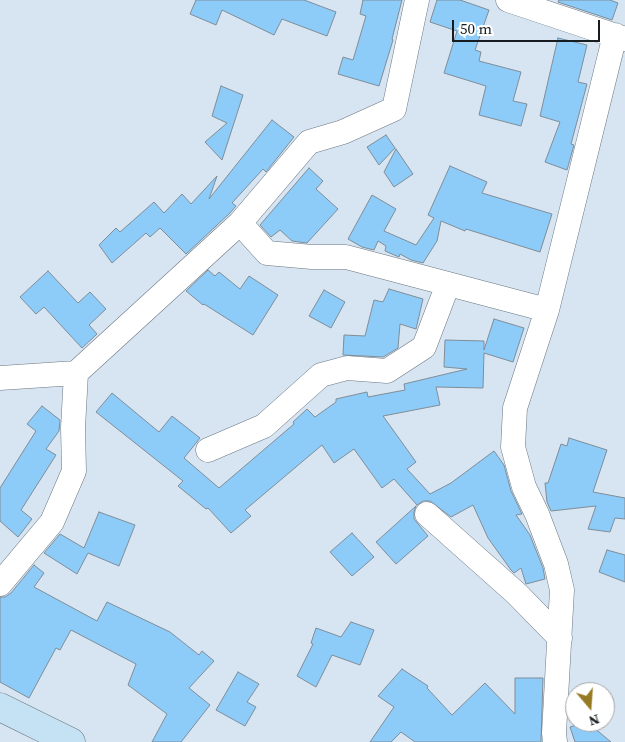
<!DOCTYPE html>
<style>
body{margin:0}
#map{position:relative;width:625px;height:742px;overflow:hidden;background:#d6e5f1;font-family:"Source Serif 4",serif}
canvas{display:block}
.north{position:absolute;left:565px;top:682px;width:50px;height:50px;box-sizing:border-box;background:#fff;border:1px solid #a2a4a6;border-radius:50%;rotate:162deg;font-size:14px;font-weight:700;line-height:20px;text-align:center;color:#161c20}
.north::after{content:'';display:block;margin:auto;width:18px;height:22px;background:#977b24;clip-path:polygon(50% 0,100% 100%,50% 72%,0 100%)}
.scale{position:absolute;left:452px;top:20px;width:148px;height:22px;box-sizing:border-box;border:2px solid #161c20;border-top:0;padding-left:6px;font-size:15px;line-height:18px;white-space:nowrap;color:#161c20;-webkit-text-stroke:4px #fff;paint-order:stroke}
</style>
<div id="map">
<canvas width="625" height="742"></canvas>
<div class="north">N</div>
<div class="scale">50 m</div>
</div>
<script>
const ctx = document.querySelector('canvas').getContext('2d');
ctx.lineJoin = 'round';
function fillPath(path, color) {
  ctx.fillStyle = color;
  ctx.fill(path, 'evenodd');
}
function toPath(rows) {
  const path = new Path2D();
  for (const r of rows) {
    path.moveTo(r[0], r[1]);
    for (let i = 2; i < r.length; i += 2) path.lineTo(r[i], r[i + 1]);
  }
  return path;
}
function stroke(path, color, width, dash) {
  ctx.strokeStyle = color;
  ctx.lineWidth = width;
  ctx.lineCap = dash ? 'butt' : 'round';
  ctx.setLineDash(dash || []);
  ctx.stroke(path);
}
const building = toPath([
 [196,0,304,0,336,12,327,36,282,19,274,35,222,10,216,25,190,14,196,0],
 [363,0,402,0,392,39,393,40,379,86,338,74,343,57,353,60,366,16,360,14,363,0],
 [437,0,460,0,489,10,475,50,481,52,479,61,521,72,513,101,527,104,521,126,479,115,486,86,444,73,457,31,430,22,437,0],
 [559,0,610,0,618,3,612,20,558,2,559,0],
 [558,38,587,45,578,82,587,84,571,144,574,145,567,170,545,162,560,122,540,116,558,38],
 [221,86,243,95,222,160,205,142,227,123,212,116,221,86],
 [272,120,294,137,266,172,263,169,232,203,236,206,230,213,186,254,160,228,150,237,146,233,112,263,99,245,116,228,120,232,154,202,164,213,182,194,191,204,217,176,209,199,272,120],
 [386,135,395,148,379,165,367,147,386,135],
 [396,149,413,174,394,187,384,172,396,149],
 [450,166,487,182,482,193,552,214,540,252,466,229,465,231,441,221,437,241,423,263,411,260,400,254,399,257,385,251,386,246,378,241,374,250,362,247,348,239,372,195,396,209,384,231,416,245,434,218,428,215,450,166],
 [309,168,323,181,316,189,338,209,307,243,292,241,280,230,271,237,260,225,309,168],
 [208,270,215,276,219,272,240,289,249,276,278,295,253,335,204,304,203,305,186,291,208,270],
 [48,271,78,303,90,292,106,309,89,325,97,334,82,348,44,307,36,314,20,297,48,271],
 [389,289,423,299,416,329,400,324,398,348,383,357,343,355,344,335,365,336,374,300,383,302,389,289],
 [324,290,345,302,331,328,309,316,324,290],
 [494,319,524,328,513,362,484,353,483,388,436,387,440,405,383,416,416,462,407,469,430,494,451,483,494,451,504,465,511,491,522,514,516,515,530,535,543,568,545,579,526,584,521,568,514,573,511,570,488,538,473,505,451,517,430,501,423,501,417,505,394,479,382,488,354,449,334,463,322,445,245,510,251,516,231,533,208,508,206,509,178,486,183,481,96,412,112,393,159,432,172,416,200,438,184,458,219,488,294,424,293,422,307,409,315,417,336,402,336,399,367,392,368,397,405,390,404,384,467,369,444,367,445,340,484,341,484,350,494,319],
 [42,406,60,420,59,431,46,449,56,455,21,510,32,519,18,537,0,521,0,488,36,431,27,424,42,406],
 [569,438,607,450,593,492,625,498,625,519,615,518,610,532,588,529,596,506,551,511,547,502,545,483,548,483,561,444,567,446,569,438],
 [416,506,414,512,414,519,428,536,396,564,376,542,416,506],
 [99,512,135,525,119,566,88,553,77,574,44,553,60,534,84,548,99,512],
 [352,533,374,557,352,576,330,552,352,533],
 [607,550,625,555,625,582,599,572,607,550],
 [34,565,44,573,34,587,97,621,107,602,170,632,199,655,202,651,214,661,189,688,210,705,181,742,152,742,167,714,128,685,136,664,71,630,60,650,56,648,29,698,0,682,0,597,5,597,11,593,34,565],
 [351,622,374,630,360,665,332,655,316,687,297,676,313,644,311,643,316,628,341,637,351,622],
 [402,669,428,686,427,688,452,715,485,683,515,714,515,678,543,678,541,742,415,742,401,732,391,742,370,742,394,707,378,696,402,669],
 [238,672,259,684,247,702,256,707,245,726,216,710,238,672],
 [587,722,611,742,575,742,570,727,587,722]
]);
fillPath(building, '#8dcbf9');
stroke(building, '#7f8d98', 1);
const minor = toPath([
 [508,0,625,39],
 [240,223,267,253,312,257,346,257,547,310],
 [0,378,76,373,240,223,309,142,343,132,394,109,417,0],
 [208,450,264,426,321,375,347,368,387,371,424,347,448,284],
 [427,514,517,594,560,638],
 [0,584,52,522,74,471,73,428,76,373],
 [555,742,554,733,562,590,556,564,537,514,524,487,513,447,515,408,547,310,615,35]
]);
const secondary = toPath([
 [0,707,71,742]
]);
stroke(minor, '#6a7782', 25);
stroke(secondary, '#6a7782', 29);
stroke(minor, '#fff', 24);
stroke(secondary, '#c5e2f4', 28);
</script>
